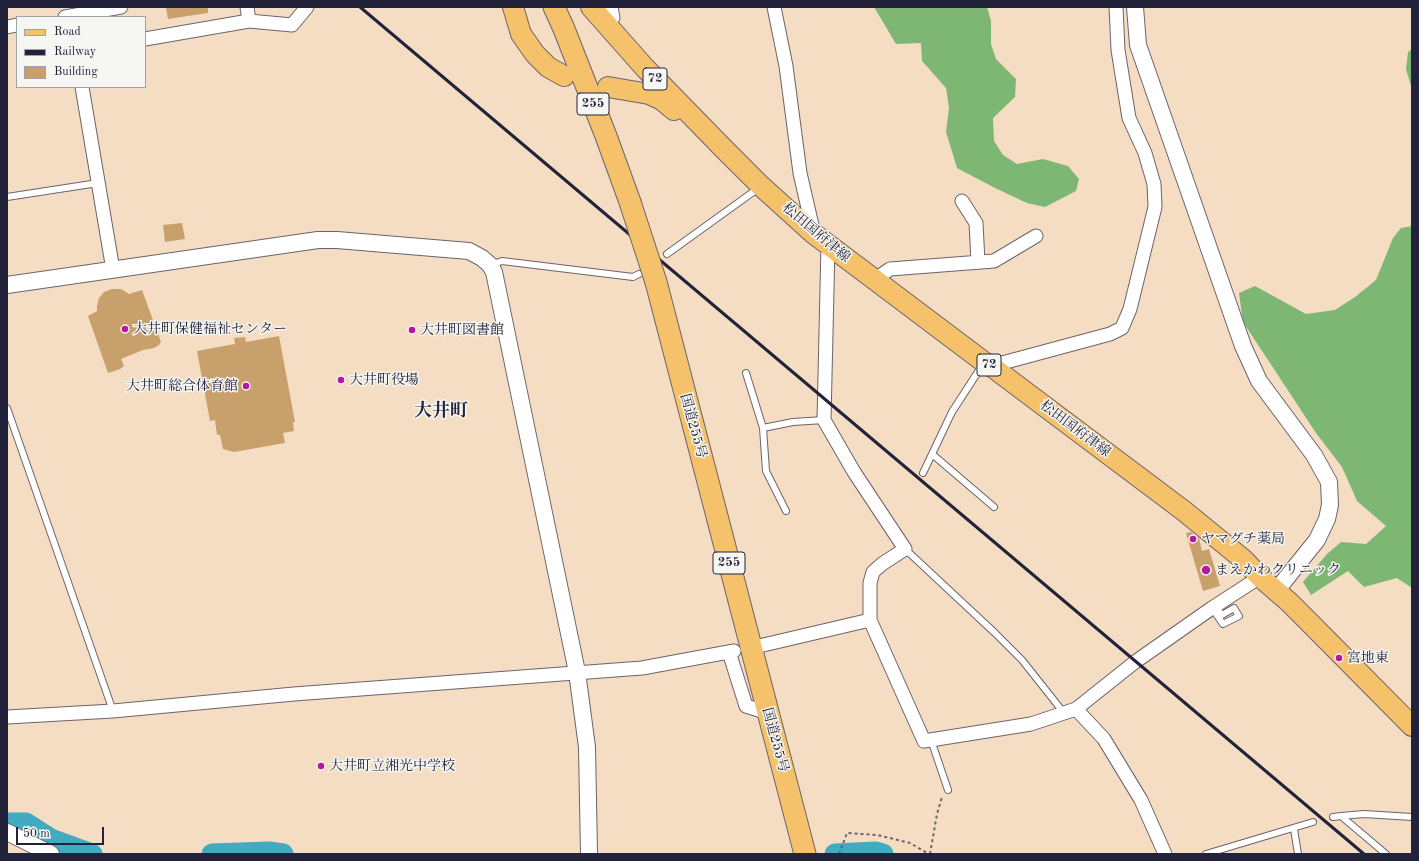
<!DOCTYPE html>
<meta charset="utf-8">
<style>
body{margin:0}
#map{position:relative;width:1419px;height:861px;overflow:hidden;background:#f4ddc3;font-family:"Old Standard TT",serif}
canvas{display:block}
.frame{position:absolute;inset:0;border:8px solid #22223b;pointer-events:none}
.legend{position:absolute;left:16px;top:16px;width:130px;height:72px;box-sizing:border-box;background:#f6f6f2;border:1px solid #a1a1a9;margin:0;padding:5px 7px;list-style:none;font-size:12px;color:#22223b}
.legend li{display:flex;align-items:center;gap:8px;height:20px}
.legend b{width:20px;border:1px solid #a1a1a9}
.scale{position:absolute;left:16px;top:827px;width:88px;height:18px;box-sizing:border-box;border:2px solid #22223b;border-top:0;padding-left:5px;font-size:12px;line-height:14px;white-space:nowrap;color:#22223b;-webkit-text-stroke:3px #f6f6f2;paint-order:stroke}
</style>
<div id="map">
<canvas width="1419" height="861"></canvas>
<div class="frame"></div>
<ul class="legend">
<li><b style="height:5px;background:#f5c16b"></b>Road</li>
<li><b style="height:5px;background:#22223b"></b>Railway</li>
<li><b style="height:11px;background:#c8a06b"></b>Building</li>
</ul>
<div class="scale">50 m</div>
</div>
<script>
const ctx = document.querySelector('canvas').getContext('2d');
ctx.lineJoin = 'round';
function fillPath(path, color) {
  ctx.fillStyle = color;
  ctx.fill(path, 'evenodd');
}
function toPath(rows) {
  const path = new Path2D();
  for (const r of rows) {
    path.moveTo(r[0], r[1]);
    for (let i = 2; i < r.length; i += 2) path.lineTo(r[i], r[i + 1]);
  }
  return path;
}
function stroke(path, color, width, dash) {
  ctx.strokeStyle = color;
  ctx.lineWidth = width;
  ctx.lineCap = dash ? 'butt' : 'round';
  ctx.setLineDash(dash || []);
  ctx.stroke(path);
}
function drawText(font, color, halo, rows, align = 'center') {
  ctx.font = font + ' "Old Standard TT","Noto Serif JP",serif';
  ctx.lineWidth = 3;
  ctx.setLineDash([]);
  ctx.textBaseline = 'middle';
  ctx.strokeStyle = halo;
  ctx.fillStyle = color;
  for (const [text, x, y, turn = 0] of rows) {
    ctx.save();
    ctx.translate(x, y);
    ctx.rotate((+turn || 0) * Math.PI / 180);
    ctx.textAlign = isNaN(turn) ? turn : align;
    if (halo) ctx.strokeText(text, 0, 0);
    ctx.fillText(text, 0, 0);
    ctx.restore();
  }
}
fillPath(toPath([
 [874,7,987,7,991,21,991,44,996,59,1016,79,1015,97,993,118,994,141,1003,155,1017,164,1043,159,1068,166,1079,179,1076,191,1045,207,1027,203,995,188,957,168,946,132,949,108,946,88,922,61,921,43,896,44],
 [1412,49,1412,87,1411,86,1406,69,1408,52],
 [1412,226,1412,588,1397,578,1364,587,1348,571,1311,595,1303,582,1327,554,1341,542,1366,544,1386,526,1357,501,1342,467,1316,433,1243,322,1239,293,1255,286,1306,314,1335,310,1355,297,1376,280,1393,238,1401,228]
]), '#7eb673');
stroke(toPath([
 [7,823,26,823,51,839,92,854],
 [212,854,269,852,283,854],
 [835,854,876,852,883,854]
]), '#41abc1', 21);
fillPath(toPath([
 [166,7,208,7,208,13,168,19],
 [182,223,185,239,165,242,163,225],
 [112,289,121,289,129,294,142,290,161,342,159,345,154,348,143,350,121,359,124,366,120,369,108,373,88,316,97,311,97,306,99,298,104,292],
 [279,336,295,422,293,422,294,431,283,433,285,443,234,452,223,449,220,435,217,435,215,420,210,421,197,351,235,344,234,338,245,337,246,342],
 [1191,532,1199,538,1202,551,1209,549,1220,586,1203,591,1186,533]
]), '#c8a06b');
const service = toPath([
 [7,197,98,183],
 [667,254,760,187],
 [490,265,502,261,633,277,639,274],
 [746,373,763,428,766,471,786,511],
 [7,408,113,711],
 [763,428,793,422,824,420],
 [932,454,994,507],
 [923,473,952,412,983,364],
 [905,549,995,633,1022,660,1064,713],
 [1212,608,1223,624,1239,616,1234,608,1222,615,1215,606],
 [931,740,948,790],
 [1341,816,1364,814,1412,817],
 [1333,817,1341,816,1386,854],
 [1294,829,1298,854],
 [1206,854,1313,822]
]);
const minor = toPath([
 [247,7,249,21],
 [611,7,613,18],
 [774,7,786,66,800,173,814,234],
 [65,17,121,7],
 [7,27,17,25],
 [145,39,249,21,292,25,307,7],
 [82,87,113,270],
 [962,201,976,223,978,262],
 [828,245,824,420,854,472,905,549,882,564,873,572,870,583,870,620],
 [874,280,890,269,994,261,1036,236],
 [991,366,1110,334,1122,328,1130,309,1155,207,1154,184,1145,153,1129,118,1118,50,1116,7],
 [759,646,870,620,924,741,1031,724,1076,709,1135,662,1212,608,1260,577],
 [729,652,746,706,768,713],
 [1076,709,1104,739,1141,800,1165,854],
 [7,717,113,711,294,694,642,668,734,651]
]);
const tertiary = toPath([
 [1135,7,1138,45,1243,346,1259,381,1314,455,1329,482,1330,505,1327,519,1317,540,1276,591],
 [7,285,318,240,337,240,469,251,482,258,490,265,494,272,577,672,587,747,589,854],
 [7,832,51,854]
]);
const primary = toPath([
 [513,7,521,34,535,54,548,67,564,76],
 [591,7,645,68,723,148,761,186,814,234,984,362,991,366,1184,511,1244,560,1260,577,1289,602,1306,619,1412,726],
 [608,87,649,94,662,100,674,110]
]);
const trunk = toPath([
 [554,7,564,29,606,136,630,202],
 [656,282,805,854]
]);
stroke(service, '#6c636b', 8);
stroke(minor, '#6c636b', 15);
stroke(tertiary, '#6c636b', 18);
stroke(primary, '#6c636b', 22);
stroke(trunk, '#6c636b', 23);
stroke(toPath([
 [839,854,847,833,877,835,894,839,910,843,929,854],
 [930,854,937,814,942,797]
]), '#6c636b', 2, [3, 3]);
stroke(service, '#fff', 6);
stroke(minor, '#fff', 13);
stroke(tertiary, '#fff', 16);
stroke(primary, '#f5c16b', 20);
stroke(trunk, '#f5c16b', 21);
stroke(toPath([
 [360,7,1364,854]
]), '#22223b', 3);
const trunkBridge = toPath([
 [630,202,656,282]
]);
stroke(trunkBridge, '#6c636b', 23, []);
stroke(trunkBridge, '#f5c16b', 21);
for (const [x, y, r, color] of [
 [125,329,4,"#b5179e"],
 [412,330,4,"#b5179e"],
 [341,380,4,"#b5179e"],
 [246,386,4,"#b5179e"],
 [1193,539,4,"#b5179e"],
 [1206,570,5,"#b5179e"],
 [1339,658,4,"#b5179e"],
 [321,766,4,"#b5179e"]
]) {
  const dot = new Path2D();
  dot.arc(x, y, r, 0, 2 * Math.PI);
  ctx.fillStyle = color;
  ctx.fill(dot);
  stroke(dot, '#f6f6f2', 1.5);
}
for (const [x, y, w] of [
 [655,79,24],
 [593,104,32],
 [989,365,24],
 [729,563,32]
]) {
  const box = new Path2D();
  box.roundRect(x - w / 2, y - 11, w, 22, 3);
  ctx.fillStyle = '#f6f6f2';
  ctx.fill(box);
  stroke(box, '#22223b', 1);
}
drawText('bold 13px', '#22223b', null, [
 ["72",655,79],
 ["255",593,104],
 ["72",989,365],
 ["255",729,563]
]);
drawText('14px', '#22223b', '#f6f6f2', [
 ["松田国府津線",816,233,40],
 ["国道255号",693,426,75],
 ["松田国府津線",1075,429,37],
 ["国道255号",775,740,75]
]);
drawText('14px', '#22223b', '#f6f6f2', [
 ["大井町保健福祉センター",133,329],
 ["大井町図書館",420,330],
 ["大井町役場",349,380],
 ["大井町総合体育館",238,386,"right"],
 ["ヤマグチ薬局",1201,539],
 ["まえかわクリニック",1215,570],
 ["宮地東",1347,658],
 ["大井町立湘光中学校",329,766]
], 'left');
drawText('bold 18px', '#22223b', '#f6f6f2', [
 ["大井町",441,411]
]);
</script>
